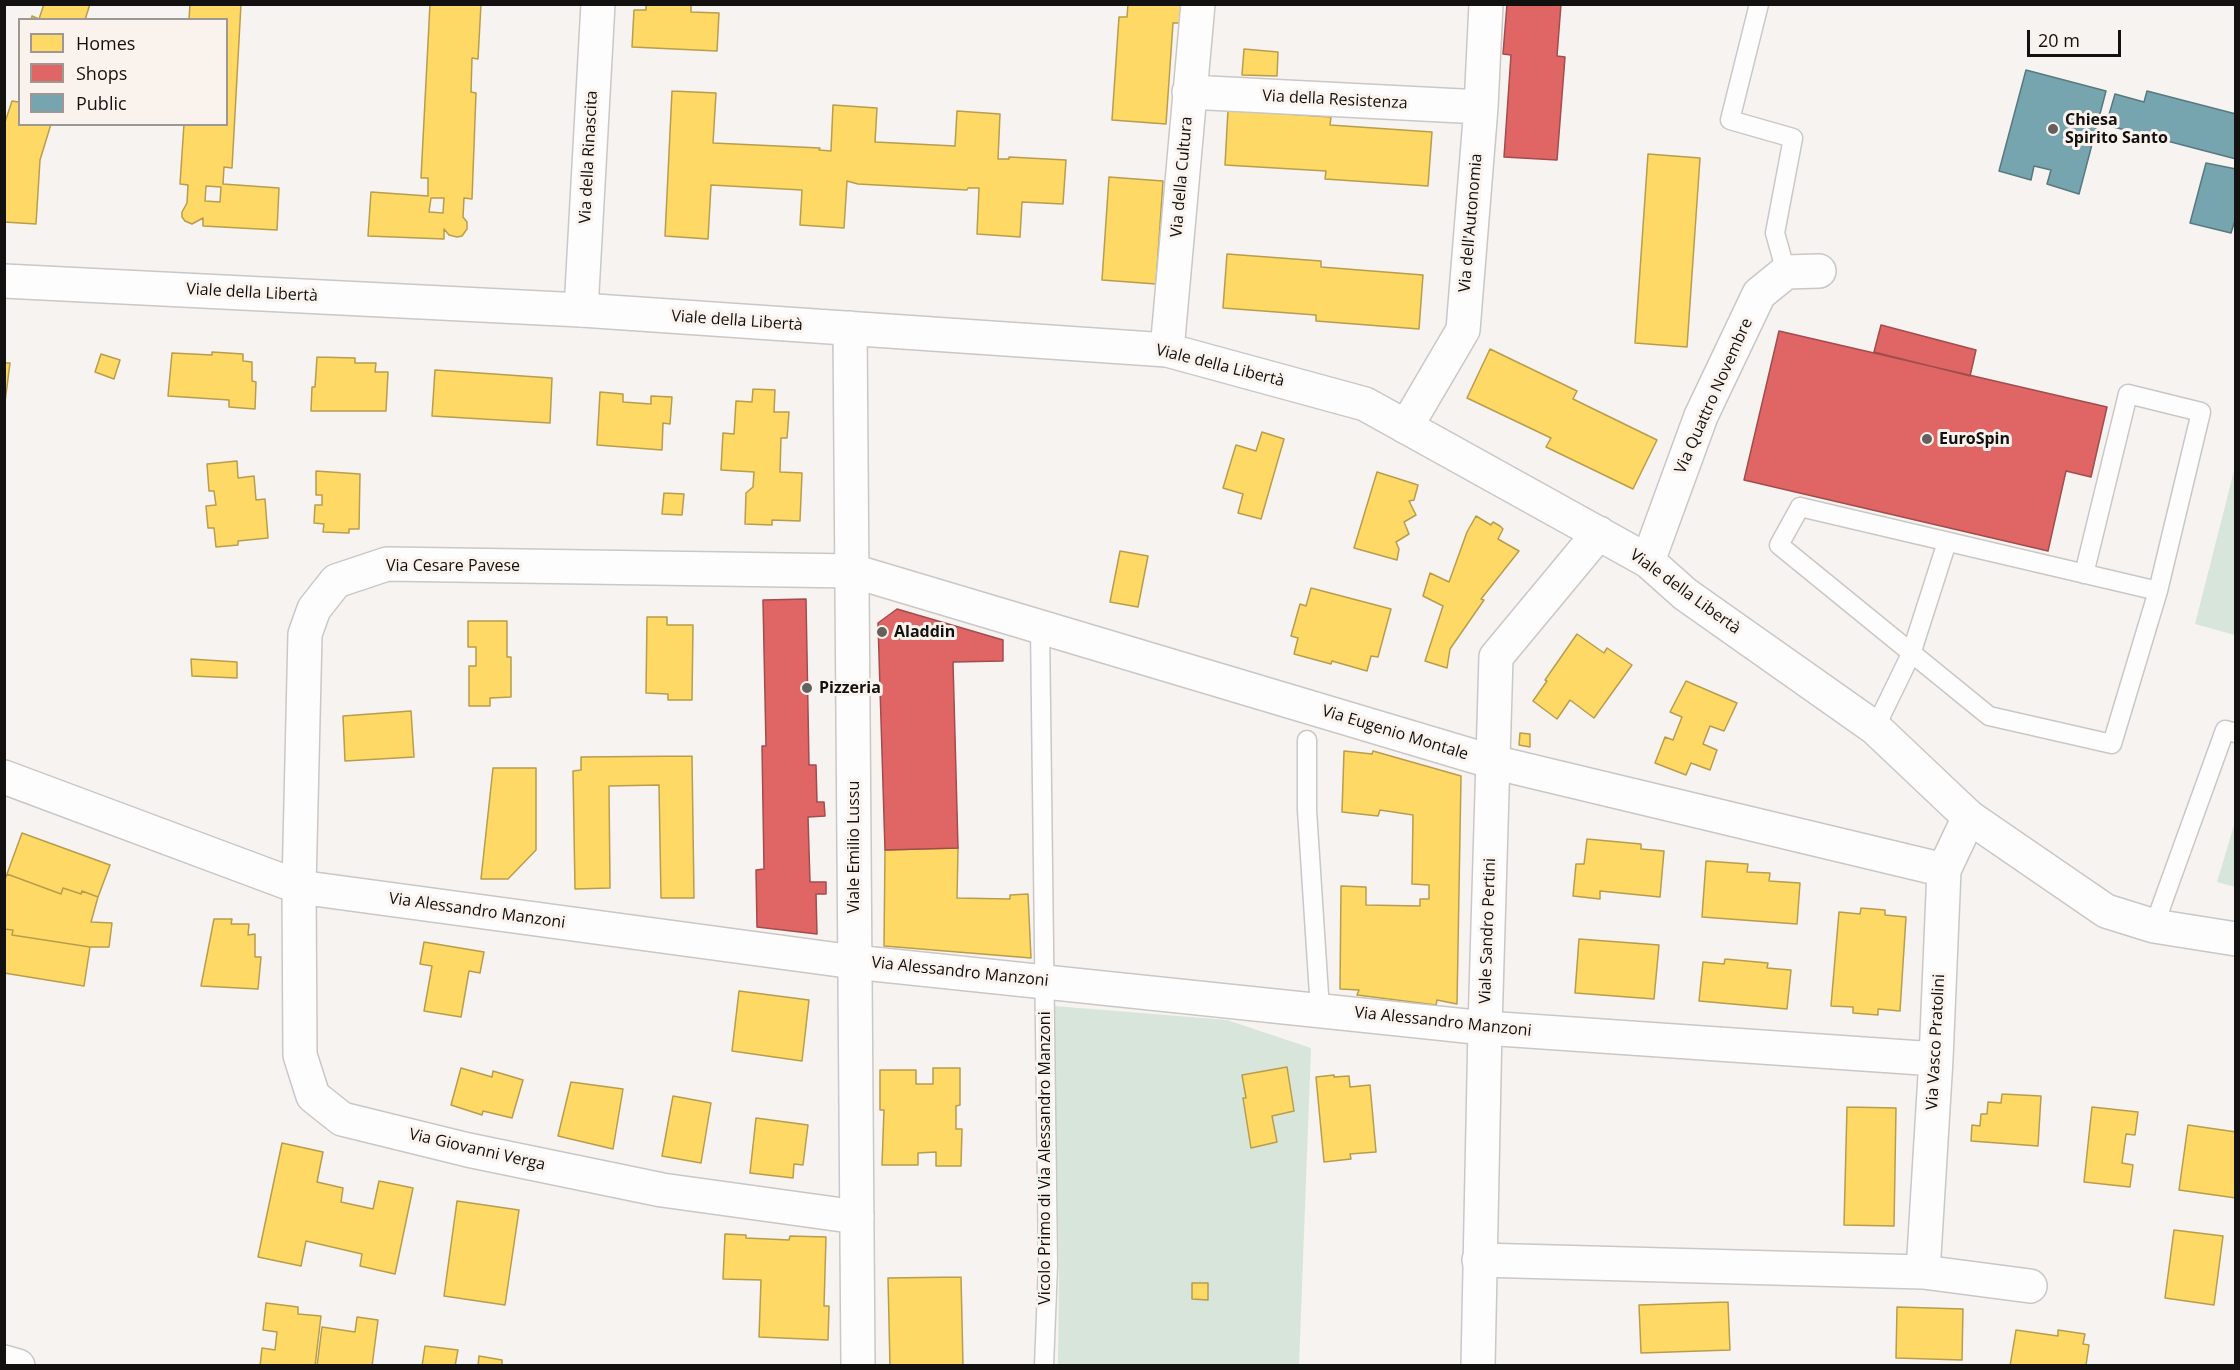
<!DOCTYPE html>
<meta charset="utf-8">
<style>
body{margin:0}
#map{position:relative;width:2240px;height:1370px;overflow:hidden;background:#f7f3f0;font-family:"Open Sans",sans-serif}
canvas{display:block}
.frame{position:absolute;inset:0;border:6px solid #13110f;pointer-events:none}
.legend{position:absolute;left:18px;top:18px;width:210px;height:108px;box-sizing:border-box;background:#faf2ed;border:2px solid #9e9894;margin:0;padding:8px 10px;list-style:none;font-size:18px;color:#13110f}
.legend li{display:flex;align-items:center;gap:12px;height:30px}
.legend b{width:30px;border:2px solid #9e9894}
.scale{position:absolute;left:2027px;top:30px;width:94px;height:27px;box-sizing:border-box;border:3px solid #13110f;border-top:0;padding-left:8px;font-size:18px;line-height:21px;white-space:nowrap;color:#13110f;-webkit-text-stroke:4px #faf2ed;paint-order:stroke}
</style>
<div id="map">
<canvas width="2240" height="1370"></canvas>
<div class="frame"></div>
<ul class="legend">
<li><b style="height:16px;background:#ffd966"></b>Homes</li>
<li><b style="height:16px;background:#e06666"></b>Shops</li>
<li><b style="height:16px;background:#76a5af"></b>Public</li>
</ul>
<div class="scale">20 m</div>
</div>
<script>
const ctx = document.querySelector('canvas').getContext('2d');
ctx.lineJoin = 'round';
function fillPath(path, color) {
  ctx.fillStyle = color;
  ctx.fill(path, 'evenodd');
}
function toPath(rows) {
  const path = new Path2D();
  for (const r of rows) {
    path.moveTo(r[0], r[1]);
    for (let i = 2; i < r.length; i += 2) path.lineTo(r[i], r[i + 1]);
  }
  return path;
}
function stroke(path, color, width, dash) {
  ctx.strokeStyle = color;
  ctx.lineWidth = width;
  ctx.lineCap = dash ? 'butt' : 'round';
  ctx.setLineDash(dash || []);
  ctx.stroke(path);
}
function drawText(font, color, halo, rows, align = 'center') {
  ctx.font = font + ' "Open Sans",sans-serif';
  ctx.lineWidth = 6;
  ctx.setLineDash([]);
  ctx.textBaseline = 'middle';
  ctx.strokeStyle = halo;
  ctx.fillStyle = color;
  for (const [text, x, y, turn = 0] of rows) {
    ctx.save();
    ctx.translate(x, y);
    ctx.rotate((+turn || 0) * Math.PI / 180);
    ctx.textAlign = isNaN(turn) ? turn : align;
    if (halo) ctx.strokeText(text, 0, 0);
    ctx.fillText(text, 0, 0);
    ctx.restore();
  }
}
fillPath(toPath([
 [2235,467,2235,635,2195,624],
 [2235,822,2235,887,2217,882],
 [1054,1006,1227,1020,1311,1048,1299,1365,1058,1365,1059,1272]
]), '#d7e5da');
const homes = toPath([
 [44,4,90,4,85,20,31,20,32,16,39,19,44,4],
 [190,4,241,4,232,168,224,167,223,184,279,188,277,230,203,226,203,218,192,224,185,221,182,217,182,212,187,203,188,185,180,184,184,124,226,124,226,20,189,20,190,4],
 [206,186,221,187,220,202,205,201,206,186],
 [430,4,481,4,478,59,472,58,471,92,476,93,472,199,464,198,463,217,467,222,467,229,462,236,457,237,449,235,444,229,444,239,368,236,371,192,428,196,428,178,421,178,430,4],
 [431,198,444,198,443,213,429,212,431,198],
 [646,4,691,4,691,12,719,13,717,51,632,47,634,10,646,10,646,4],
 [1128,4,1182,4,1180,23,1173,23,1166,124,1112,120,1119,17,1127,17,1128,4],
 [1244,49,1278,52,1277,76,1242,75,1244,49],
 [672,91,716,93,713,143,820,148,819,150,831,151,833,105,877,108,875,142,955,146,957,111,1000,114,998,159,1009,159,1009,157,1066,160,1063,204,1022,202,1020,237,977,234,979,188,968,188,967,190,858,184,847,181,844,228,800,225,802,190,711,185,708,239,665,236,672,91],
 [20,99,20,124,51,124,40,160,36,224,4,222,4,125,12,101,18,102,20,99],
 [1228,110,1331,117,1330,125,1432,132,1428,186,1325,179,1326,171,1225,165,1228,110],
 [1648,154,1700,158,1687,347,1635,343,1648,154],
 [1109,177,1163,181,1156,284,1102,280,1109,177],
 [1227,254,1321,261,1321,267,1423,275,1419,329,1316,321,1316,315,1223,308,1227,254],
 [1490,349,1577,391,1573,399,1657,440,1633,489,1546,447,1551,438,1467,398,1490,349],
 [212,352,243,354,243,361,252,362,252,381,256,382,255,409,229,407,229,400,168,396,172,353,212,355,212,352],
 [101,354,120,360,114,379,95,372,101,354],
 [317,357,355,358,355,363,376,363,375,372,388,372,386,411,311,411,312,387,315,387,317,357],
 [4,363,10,363,4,410,4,363],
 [435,370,552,378,550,423,432,416,435,370],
 [753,389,775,390,774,412,789,412,787,438,781,438,780,472,802,473,800,521,772,520,772,525,745,524,746,493,753,487,754,472,721,470,723,433,734,434,736,401,752,402,753,389],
 [600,392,623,394,623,402,651,404,651,396,672,397,670,424,663,423,662,450,597,445,600,392],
 [1262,432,1284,439,1261,519,1238,513,1243,494,1223,488,1236,445,1256,451,1262,432],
 [237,461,238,478,254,476,256,500,265,499,268,538,238,541,238,545,216,547,214,528,208,528,206,506,216,505,214,491,209,491,207,464,237,461],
 [316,471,360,474,359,529,349,529,349,533,323,532,324,524,314,523,315,505,322,505,322,495,316,495,316,471],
 [1377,472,1418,485,1414,500,1409,501,1416,515,1404,522,1409,534,1396,542,1399,549,1397,560,1354,548,1377,472],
 [664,493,684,494,682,515,662,514,664,493],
 [1476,516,1491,525,1493,522,1500,526,1503,529,1498,539,1519,551,1481,599,1484,600,1450,649,1447,668,1425,661,1443,606,1423,596,1430,573,1449,582,1467,532,1476,516],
 [1120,551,1148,556,1138,607,1110,602,1120,551],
 [1311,588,1391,609,1378,657,1371,656,1367,671,1332,661,1331,664,1294,654,1298,638,1291,636,1300,604,1306,606,1311,588],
 [647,617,667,617,667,625,693,625,692,700,668,700,668,694,646,693,647,617],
 [468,621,507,621,507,657,511,657,511,697,490,698,490,706,469,706,469,666,476,666,476,647,468,647,468,621],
 [1577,634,1604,653,1607,648,1632,665,1594,718,1570,700,1557,719,1533,701,1547,681,1545,680,1577,634],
 [191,659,237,662,237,678,192,676,191,659],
 [1686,681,1737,703,1724,731,1710,726,1703,744,1717,750,1710,770,1691,763,1686,775,1655,763,1665,737,1673,740,1682,717,1670,712,1686,681],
 [411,711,414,757,345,761,343,716,411,711],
 [1520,733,1530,734,1530,747,1519,745,1520,733],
 [1344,751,1372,754,1373,751,1461,776,1457,1004,1437,1000,1436,1005,1357,995,1359,990,1340,989,1341,886,1366,887,1366,905,1420,906,1420,899,1429,899,1429,885,1412,884,1413,815,1380,810,1378,816,1342,812,1344,751],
 [692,756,694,898,661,898,659,785,609,786,610,888,575,889,573,771,581,770,581,757,692,756],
 [493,768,536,768,536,850,508,879,481,879,493,768],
 [22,833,110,865,98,897,82,891,81,894,63,888,61,894,7,874,22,833],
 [1587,839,1641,844,1641,849,1664,851,1660,897,1600,891,1600,899,1573,896,1576,864,1584,864,1587,839],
 [958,848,957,898,1010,899,1010,895,1028,894,1031,958,884,946,885,850,958,848],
 [1706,861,1748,864,1747,872,1770,873,1769,881,1800,883,1797,924,1702,917,1706,861],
 [7,874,61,894,63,888,81,894,82,891,98,897,91,922,112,923,109,947,90,947,12,935,13,930,4,929,4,883,7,874],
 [1861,908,1885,910,1885,915,1906,917,1900,1011,1878,1009,1878,1015,1853,1013,1853,1007,1831,1006,1839,912,1860,914,1861,908],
 [214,919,232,919,231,924,249,924,248,935,255,934,255,957,261,957,258,989,201,986,214,919],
 [4,929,13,930,12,935,90,947,84,986,4,973,4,929],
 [1579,939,1659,945,1654,999,1575,993,1579,939],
 [424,942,484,952,480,973,469,971,461,1017,424,1011,432,966,420,964,424,942],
 [1725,959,1768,963,1767,968,1791,970,1787,1009,1699,1001,1703,962,1724,964,1725,959],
 [739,991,809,1000,802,1061,732,1051,739,991],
 [1287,1067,1294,1111,1272,1116,1277,1142,1251,1148,1243,1098,1246,1098,1242,1075,1287,1067],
 [461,1068,492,1077,493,1071,523,1080,512,1118,483,1111,482,1115,451,1105,461,1068],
 [933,1068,960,1068,960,1105,956,1106,956,1129,962,1129,961,1166,936,1166,936,1152,918,1153,918,1165,882,1165,884,1110,880,1110,880,1070,916,1070,916,1084,933,1084,933,1068],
 [1334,1075,1334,1077,1349,1076,1350,1087,1370,1085,1376,1152,1350,1154,1351,1159,1324,1162,1316,1077,1334,1075],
 [571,1082,623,1089,613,1149,558,1136,571,1082],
 [2002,1094,2041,1096,2038,1146,1971,1141,1972,1125,1980,1126,1981,1114,1987,1114,1988,1102,2001,1103,2002,1094],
 [673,1096,711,1103,701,1163,662,1156,673,1096],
 [1847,1107,1896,1108,1894,1226,1844,1225,1847,1107],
 [2092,1107,2138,1112,2135,1135,2126,1134,2122,1163,2133,1165,2130,1187,2084,1182,2092,1107],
 [756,1118,808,1125,803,1165,794,1164,793,1178,750,1173,756,1118],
 [2188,1125,2236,1132,2236,1198,2179,1190,2188,1125],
 [282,1143,323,1152,317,1182,343,1188,341,1202,373,1209,379,1181,413,1188,395,1274,360,1266,362,1254,306,1241,301,1266,258,1257,282,1143],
 [457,1201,519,1210,505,1305,444,1296,457,1201],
 [2174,1230,2223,1236,2214,1305,2165,1298,2174,1230],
 [725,1234,746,1235,746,1238,789,1240,790,1236,826,1237,824,1306,829,1306,828,1340,759,1337,761,1280,723,1279,725,1234],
 [961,1277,963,1366,890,1366,888,1278,961,1277],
 [1192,1283,1208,1283,1208,1300,1192,1299,1192,1283],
 [1728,1302,1730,1350,1641,1353,1639,1305,1728,1302],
 [266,1303,298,1307,298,1314,321,1316,315,1366,260,1366,262,1348,275,1350,277,1332,263,1330,266,1303],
 [1897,1307,1963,1309,1962,1360,1896,1358,1897,1307],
 [357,1317,378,1320,372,1366,317,1366,322,1327,355,1332,357,1317],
 [2016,1330,2058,1336,2058,1330,2085,1334,2083,1344,2089,1345,2086,1365,2010,1366,2016,1330],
 [425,1346,458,1350,455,1366,422,1366,425,1346],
 [479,1356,502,1360,502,1365,508,1366,478,1366,479,1356]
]);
fillPath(homes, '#ffd966');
stroke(homes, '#b89d4c', 1.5);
const shops = toPath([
 [1507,4,1561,4,1557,56,1565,57,1557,160,1504,157,1511,55,1503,54,1507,4],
 [1881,325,1976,350,1970,376,1874,352,1881,325],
 [1779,331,2107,407,2091,477,2066,471,2048,551,1744,480,1779,331],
 [806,599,809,765,816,765,817,802,824,802,825,816,808,817,810,882,826,882,826,894,816,894,817,934,757,927,756,870,764,869,762,746,766,746,763,600,806,599],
 [897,609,1003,640,1003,661,953,662,958,848,885,850,878,623,897,609]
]);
fillPath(shops, '#e06666');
stroke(shops, '#a24c4c', 1.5);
const public = toPath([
 [2026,70,2106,91,2079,194,2047,184,2051,170,2034,166,2031,180,1999,171,2026,70],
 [2147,91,2236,114,2236,159,2106,125,2115,94,2144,102,2147,91],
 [2206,163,2236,169,2236,217,2231,233,2190,223,2206,163]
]);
fillPath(public, '#76a5af');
stroke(public, '#58797f', 1.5);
const lane = toPath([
 [1759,4,1730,120,1793,138,1775,233,1786,272],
 [1800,507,2158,591,2112,744,1989,716,1779,545,1800,507],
 [2084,574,2128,394,2201,412,2158,591],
 [1040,627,1048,1265,1044,1366],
 [1875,728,1911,654,1947,542],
 [1307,740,1307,810,1320,1010],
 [2154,926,2225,730,2236,733]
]);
const street = toPath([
 [1189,92,1481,107],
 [581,310,598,4],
 [1167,350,1198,4],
 [1406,427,1463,330,1481,107,1486,4],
 [1648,561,1701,416,1759,294,1786,272,1819,271],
 [4,777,299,887,854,962,1485,1028,1936,1059],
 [857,1217,662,1190,468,1150,342,1119,313,1096,300,1055,299,887,305,634,314,609,336,581,387,564,853,571,1493,762,1944,870],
 [1479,1260,1923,1272,2030,1286],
 [1923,1272,1936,1059,1944,870,1969,817],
 [4,1362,18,1366]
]);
const secondary = toPath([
 [4,281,581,310,1167,350,1365,404,1648,561,1685,594,1875,728,1969,817,2106,911,2154,926,2236,939],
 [850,328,858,1366],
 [1478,1366,1485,1028,1496,657,1599,533]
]);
stroke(lane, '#cac7c5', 21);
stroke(street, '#cac7c5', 36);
stroke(secondary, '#cac7c5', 36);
stroke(lane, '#fefdfd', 18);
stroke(street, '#fefdfd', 33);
stroke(secondary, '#fefdfd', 33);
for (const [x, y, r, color] of [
 [2053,129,6,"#63605e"],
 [1927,439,6,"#63605e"],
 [882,632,6,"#63605e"],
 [807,688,6,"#63605e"]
]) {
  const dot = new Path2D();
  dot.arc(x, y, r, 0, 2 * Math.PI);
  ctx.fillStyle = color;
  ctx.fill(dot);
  stroke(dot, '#faf2ed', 2);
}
drawText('16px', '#13110f', '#faf2ed', [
 ["Via della Resistenza",1335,100,3],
 ["Via della Rinascita",589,157,-87],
 ["Via della Cultura",1182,177,-85],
 ["Via dell'Autonomia",1471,223,-85],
 ["Viale della Libertà",252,293,3],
 ["Viale della Libertà",737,321,4],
 ["Viale della Libertà",1220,366,14],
 ["Via Quattro Novembre",1714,396,-66],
 ["Via Cesare Pavese",453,566],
 ["Viale della Libertà",1685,592,36],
 ["Via Eugenio Montale",1395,733,17],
 ["Viale Emilio Lussu",854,847,-90],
 ["Via Alessandro Manzoni",477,911,8],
 ["Viale Sandro Pertini",1488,931,-88],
 ["Via Alessandro Manzoni",960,972,6],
 ["Via Alessandro Manzoni",1443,1022,6],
 ["Via Vasco Pratolini",1936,1042,-87],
 ["Via Giovanni Verga",477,1150,13],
 ["Vicolo Primo di Via Alessandro Manzoni",1045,1158,-90]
]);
drawText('bold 16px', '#13110f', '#faf2ed', [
 ["Chiesa",2065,120],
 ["Spirito Santo",2065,138],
 ["EuroSpin",1939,439],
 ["Aladdin",894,632],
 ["Pizzeria",819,688]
], 'left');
</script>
